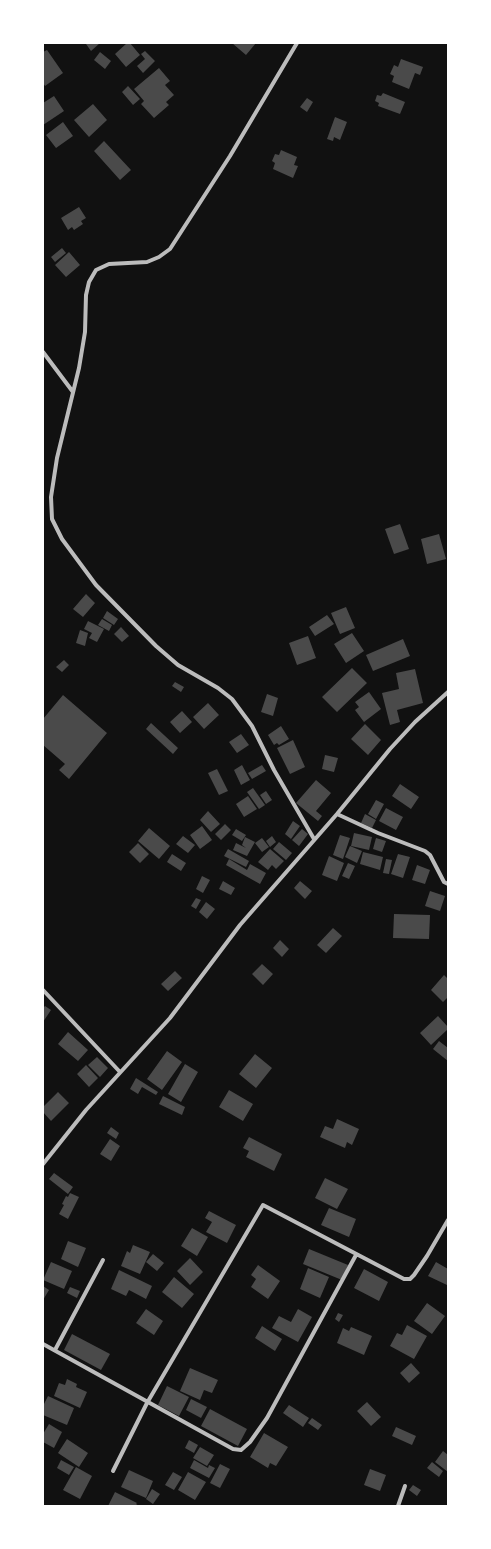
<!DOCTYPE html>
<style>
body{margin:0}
#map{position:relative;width:491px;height:1549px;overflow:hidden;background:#111;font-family:"PT Sans Narrow",sans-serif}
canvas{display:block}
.frame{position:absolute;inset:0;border:44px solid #fff;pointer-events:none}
</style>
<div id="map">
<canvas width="491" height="1549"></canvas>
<div class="frame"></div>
</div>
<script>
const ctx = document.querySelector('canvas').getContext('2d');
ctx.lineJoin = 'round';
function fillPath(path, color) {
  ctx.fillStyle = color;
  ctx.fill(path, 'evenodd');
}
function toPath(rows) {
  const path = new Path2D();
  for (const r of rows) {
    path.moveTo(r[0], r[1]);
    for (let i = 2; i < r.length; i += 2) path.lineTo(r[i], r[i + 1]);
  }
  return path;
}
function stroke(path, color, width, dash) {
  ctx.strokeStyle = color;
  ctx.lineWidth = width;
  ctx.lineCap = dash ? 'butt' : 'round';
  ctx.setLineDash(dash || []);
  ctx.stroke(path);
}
fillPath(toPath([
 [87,43,100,43,91,51,86,44],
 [127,43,130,43,140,55,126,67,115,54],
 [232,43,256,43,246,55],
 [47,50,63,73,45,86,43,83,43,52],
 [145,51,155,61,143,73,137,66,145,59,141,54],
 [100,52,111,61,105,69,94,60],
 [401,59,423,67,420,75,415,73,409,89,392,82,394,76,390,74,394,65,398,67],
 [159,68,170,81,165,85,174,95,166,102,169,105,154,118,141,104,144,101,134,89],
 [128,86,140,99,133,105,122,92],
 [383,93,405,102,400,114,378,106,379,103,375,101,377,95,381,96],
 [54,96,64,111,43,125,43,103],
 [307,98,313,102,307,112,300,107],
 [93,104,107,120,89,137,74,120],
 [335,117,347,122,340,140,334,137,333,141,327,139],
 [63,122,73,136,56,148,46,135],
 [104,141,131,170,120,180,94,151],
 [281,150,297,157,294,165,298,166,293,178,273,169,275,163,272,161,275,154,279,155],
 [79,207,86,218,81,221,83,224,74,230,72,227,68,230,61,218],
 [62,248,66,253,55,262,51,257],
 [69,252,80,265,66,277,55,265],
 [400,524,409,549,394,554,385,529],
 [439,534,446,559,427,564,421,539],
 [86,594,95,603,83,617,73,609],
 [346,607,355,628,340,634,331,613],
 [107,611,118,619,114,625,103,618],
 [327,615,334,624,315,636,309,627],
 [102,619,112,625,109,631,98,625],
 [88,621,104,629,97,642,89,638,92,633,84,629],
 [121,627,129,636,122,642,114,634],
 [80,630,88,633,85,646,76,643],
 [352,633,364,651,346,663,334,644],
 [308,636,316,658,297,665,289,643],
 [403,639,410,656,373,671,366,655],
 [64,660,69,665,62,672,56,667],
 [352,668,367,683,337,712,322,697],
 [415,669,423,703,397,710,400,722,390,725,382,693,399,689,396,673],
 [175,682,184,687,181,692,172,686],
 [369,692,381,709,364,722,355,710,359,707,355,702],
 [267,694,278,698,273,716,261,712],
 [63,695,107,733,69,779,59,770,65,764,43,745,43,719],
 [208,703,219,715,204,729,193,717],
 [182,711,192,722,180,733,170,722],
 [151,723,178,748,173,754,146,729],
 [365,724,381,740,368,755,351,739],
 [281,726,289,739,279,745,277,743,274,745,268,735],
 [241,734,249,745,237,753,229,742],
 [293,740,305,767,290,774,277,748],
 [325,755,338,758,334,772,322,769],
 [242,765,250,780,241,785,234,770],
 [262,765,266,771,252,779,248,773],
 [217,769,228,791,219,795,208,773],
 [316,780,331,793,316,811,322,816,318,821,296,803],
 [400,784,419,797,411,809,392,796],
 [253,788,265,805,259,809,247,792],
 [266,791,272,800,266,804,260,795],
 [248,796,257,809,244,817,236,804],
 [376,800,384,804,376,819,368,814],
 [386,808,403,817,396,830,379,821],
 [208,811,220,824,211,832,200,820],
 [365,814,376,820,372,828,361,823],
 [293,821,300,826,291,839,285,834],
 [225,824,231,830,221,840,215,834],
 [202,826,212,840,200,849,190,835],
 [149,828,170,846,159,859,138,841],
 [236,829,246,835,242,841,232,835],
 [302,829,308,834,299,846,292,840],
 [354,833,372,837,369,850,351,846],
 [340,835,350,838,343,859,333,855],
 [183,836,195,845,188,853,176,844],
 [272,836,276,842,270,847,266,841],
 [245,837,255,842,247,856,233,850,236,843,246,848,242,845],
 [262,838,269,847,262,852,255,843],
 [376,838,386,841,382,852,373,849],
 [279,842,292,853,286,860,273,849],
 [138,843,149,854,140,863,129,852],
 [350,846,362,851,357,863,345,857],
 [228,849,249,861,246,867,224,856],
 [270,849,284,861,276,869,272,865,268,870,258,862],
 [363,852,383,857,380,870,360,864],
 [172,854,186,863,181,871,167,862],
 [398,854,410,857,403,878,391,874],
 [329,856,344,863,337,881,322,875],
 [229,859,247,870,250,864,266,873,260,884,226,865],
 [386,859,392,860,389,874,383,873],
 [348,863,355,866,349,879,342,876],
 [417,865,430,870,425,884,412,880],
 [202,876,210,880,203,893,196,889],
 [223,881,235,888,231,895,219,889],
 [300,881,312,891,305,899,294,888],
 [430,891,445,896,440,911,425,906],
 [196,898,201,900,196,909,191,906],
 [206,902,215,909,207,919,199,912],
 [394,914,430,915,429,939,393,938],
 [333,928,342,936,326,953,317,945],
 [280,940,289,949,282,957,273,948],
 [262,964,273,974,263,985,252,974],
 [175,971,182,978,168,991,161,984],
 [444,975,448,979,448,997,443,1002,431,990],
 [45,1006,51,1010,43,1022,43,1008],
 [438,1016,448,1027,448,1029,431,1045,420,1033],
 [68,1032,88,1050,78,1061,58,1044],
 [439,1041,448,1048,448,1061,433,1049],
 [167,1051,182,1062,162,1090,147,1079],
 [255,1054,272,1068,256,1088,239,1074],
 [97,1057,108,1068,100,1077,88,1065],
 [185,1064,198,1072,181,1102,168,1094],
 [86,1065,98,1078,89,1087,77,1074],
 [136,1078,158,1092,156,1095,142,1087,138,1094,130,1089],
 [229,1090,253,1104,243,1121,219,1107],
 [58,1092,69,1103,51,1121,43,1112,43,1107],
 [163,1096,185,1107,182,1115,159,1104],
 [337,1119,359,1129,352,1145,347,1142,345,1148,320,1137,325,1126,333,1129],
 [111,1127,119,1133,116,1139,107,1133],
 [249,1137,282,1154,274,1171,246,1157,249,1151,243,1148],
 [110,1139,120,1146,111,1161,100,1154],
 [54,1173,73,1187,68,1194,49,1179],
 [325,1178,348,1189,337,1209,315,1198],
 [70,1193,79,1197,68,1219,59,1214,64,1205,62,1204,66,1196,68,1197],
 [329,1208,356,1219,349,1237,321,1225],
 [209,1211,236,1225,227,1243,206,1232,212,1222,205,1218],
 [192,1228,208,1237,197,1256,181,1246],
 [68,1241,86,1248,78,1267,61,1259],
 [133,1245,150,1252,140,1274,121,1266,127,1251,130,1253],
 [309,1249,348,1265,342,1280,303,1264],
 [153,1254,164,1263,157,1271,146,1262],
 [190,1258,203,1272,190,1285,177,1271],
 [51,1262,72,1271,64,1289,43,1280],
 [436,1262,448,1269,448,1283,447,1285,428,1276],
 [258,1265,280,1281,268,1299,251,1287,256,1279,251,1275],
 [308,1268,329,1277,320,1298,300,1289],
 [364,1269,388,1282,379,1301,354,1288],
 [119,1270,152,1286,146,1299,129,1290,126,1296,111,1289],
 [174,1277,194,1294,182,1308,162,1292],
 [43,1286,49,1290,43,1300],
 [70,1287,80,1291,77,1298,67,1293],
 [427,1303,445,1316,432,1334,414,1321],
 [146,1309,163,1321,154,1335,136,1323],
 [298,1309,312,1317,298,1342,272,1328,279,1316,291,1322],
 [338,1313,343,1315,339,1322,335,1319],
 [407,1325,427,1336,414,1359,390,1346,397,1333,402,1335],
 [262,1326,282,1339,275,1351,255,1338],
 [351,1327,372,1336,364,1355,337,1343,343,1328,349,1331],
 [72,1334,110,1354,101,1370,64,1350],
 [411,1363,420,1373,409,1383,400,1373],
 [190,1368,218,1380,212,1393,204,1390,200,1400,180,1391],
 [67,1379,77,1384,76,1387,87,1392,80,1408,54,1396,59,1383,65,1385],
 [167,1386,189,1397,179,1416,158,1405],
 [48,1396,74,1408,67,1425,43,1415,44,1413,43,1412,43,1406],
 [191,1399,207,1407,201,1418,186,1410],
 [367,1402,381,1417,371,1426,357,1411],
 [289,1405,309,1418,303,1427,283,1413],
 [210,1409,247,1429,238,1446,201,1426],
 [312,1418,322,1425,318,1430,308,1423],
 [49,1424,62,1432,54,1448,43,1442,43,1434],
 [396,1427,416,1436,412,1445,392,1436],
 [264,1433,288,1447,276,1466,270,1463,268,1468,250,1457],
 [67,1439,88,1453,79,1467,58,1453],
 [189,1440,198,1445,194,1453,185,1448],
 [200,1447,214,1455,207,1466,193,1458],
 [443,1451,448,1455,448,1472,435,1462],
 [61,1460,74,1467,69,1475,57,1468],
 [194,1460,208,1468,209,1465,215,1468,209,1478,190,1468],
 [432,1462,443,1471,439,1477,427,1468],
 [220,1464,230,1469,220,1488,210,1483],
 [76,1467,92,1476,80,1499,63,1490],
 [370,1469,386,1475,380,1491,364,1485],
 [129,1470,153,1481,146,1498,121,1487],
 [173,1472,182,1477,174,1490,165,1485],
 [188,1472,206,1482,195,1500,178,1490],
 [413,1485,421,1490,417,1496,409,1490],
 [152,1489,160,1494,153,1504,146,1499],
 [115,1492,137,1503,136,1504,139,1506,108,1506]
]), '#4a4a4a');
stroke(toPath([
 [297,43,230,156,170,249,159,257,147,262,109,264,96,270,89,282,86,295,85,332,79,368,57,458,51,497,52,519,62,539,96,585,156,646,178,665,218,688,232,699,252,726,274,770,314,839],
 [43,352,73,392],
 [337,814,378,833,425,851,430,855,444,882,448,884],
 [43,990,120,1072],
 [43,1164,86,1110,170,1018,240,925,337,814,390,749,415,722,448,692],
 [43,1344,233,1449,241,1450,250,1442,267,1418,356,1255],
 [55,1350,103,1260],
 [113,1471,147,1403,263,1205,404,1279,410,1279,414,1275,427,1256,448,1220],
 [398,1506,405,1486]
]), '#bcbcbc', 4);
</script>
